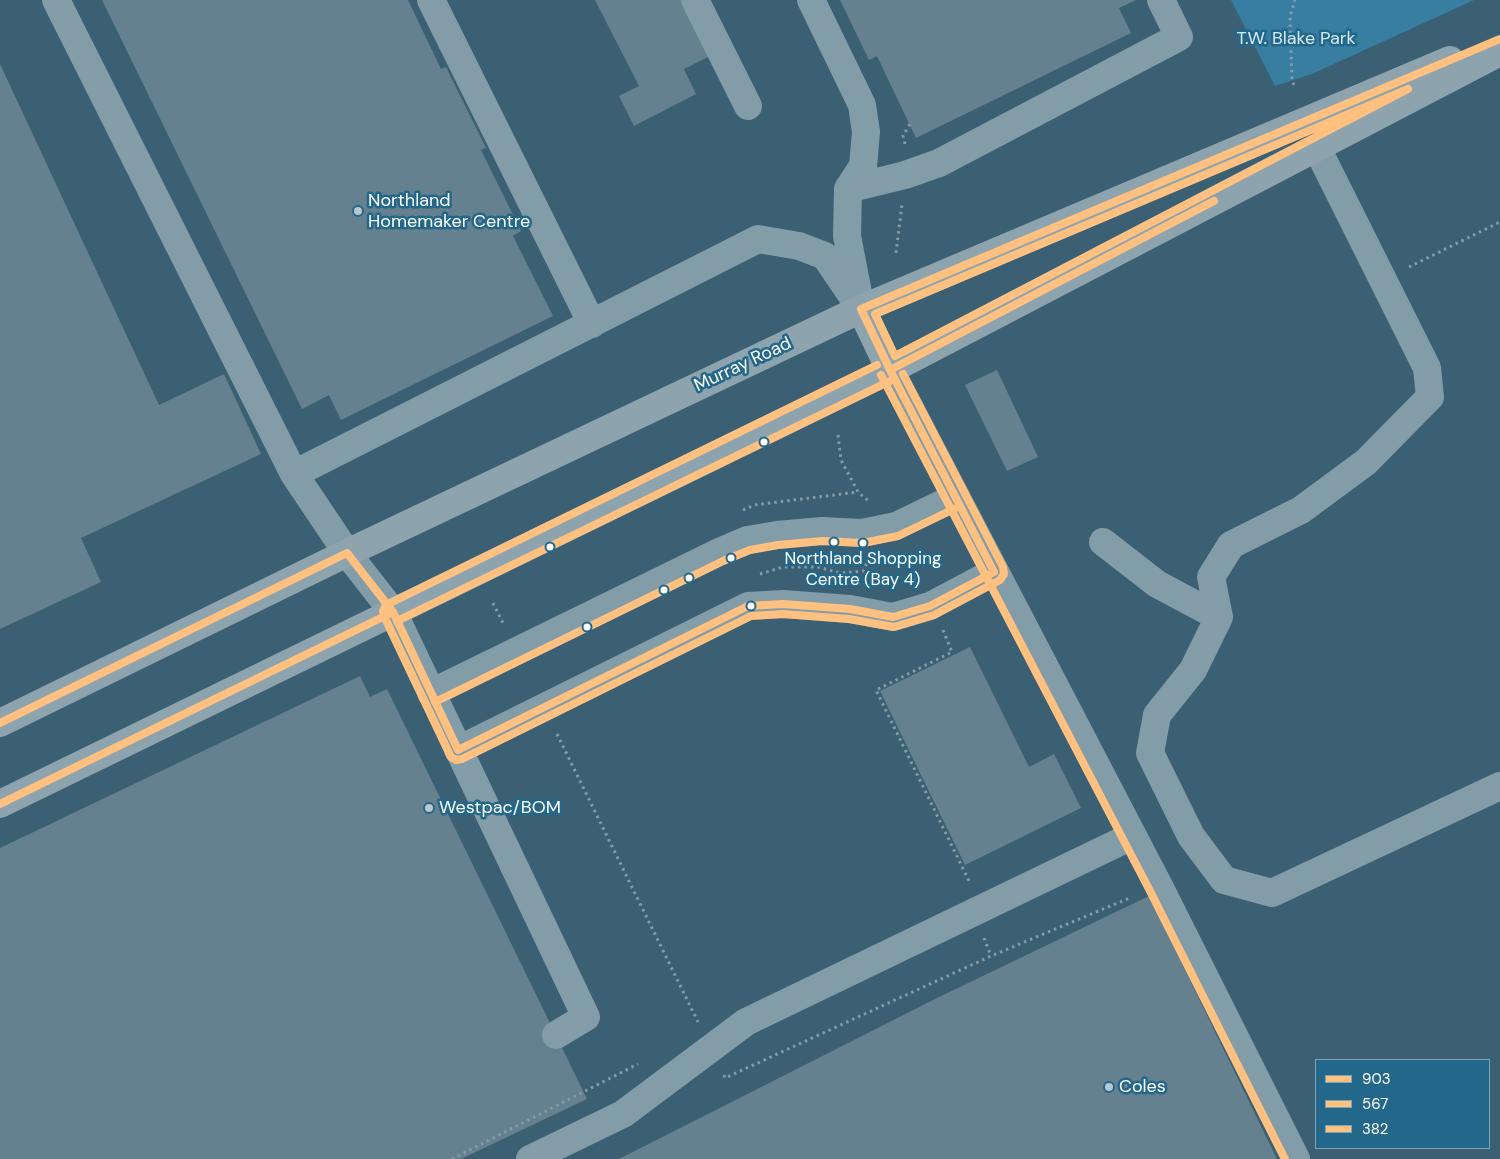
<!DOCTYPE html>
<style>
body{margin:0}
#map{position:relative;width:1500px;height:1159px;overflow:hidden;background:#3b6073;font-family:"DM Sans",sans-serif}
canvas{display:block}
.legend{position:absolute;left:1315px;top:1059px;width:175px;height:90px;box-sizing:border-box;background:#23678b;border:1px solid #7ba4b9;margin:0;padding:6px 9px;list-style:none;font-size:15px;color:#fff}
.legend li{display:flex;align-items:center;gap:10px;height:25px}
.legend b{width:25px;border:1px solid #7ba4b9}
</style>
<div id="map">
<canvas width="1500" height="1159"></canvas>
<ul class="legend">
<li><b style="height:6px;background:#ffc080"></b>903</li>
<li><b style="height:6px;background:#ffc080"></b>567</li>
<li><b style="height:6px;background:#ffc080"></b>382</li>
</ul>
</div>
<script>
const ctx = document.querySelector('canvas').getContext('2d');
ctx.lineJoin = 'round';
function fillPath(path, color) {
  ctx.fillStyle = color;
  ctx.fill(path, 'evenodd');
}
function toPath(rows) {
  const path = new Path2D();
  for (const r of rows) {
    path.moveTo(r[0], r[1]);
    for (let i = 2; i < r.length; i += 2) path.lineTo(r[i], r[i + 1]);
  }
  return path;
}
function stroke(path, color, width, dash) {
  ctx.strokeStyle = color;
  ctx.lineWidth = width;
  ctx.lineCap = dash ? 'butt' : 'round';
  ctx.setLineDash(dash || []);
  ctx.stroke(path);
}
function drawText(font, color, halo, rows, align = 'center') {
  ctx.font = font + ' "DM Sans",sans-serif';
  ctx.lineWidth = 5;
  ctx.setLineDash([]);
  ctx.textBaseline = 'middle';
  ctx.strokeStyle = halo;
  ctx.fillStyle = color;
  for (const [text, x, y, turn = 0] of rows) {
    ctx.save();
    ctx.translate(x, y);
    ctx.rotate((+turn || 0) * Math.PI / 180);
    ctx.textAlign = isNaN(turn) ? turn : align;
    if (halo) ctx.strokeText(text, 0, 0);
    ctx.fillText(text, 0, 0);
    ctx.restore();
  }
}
fillPath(toPath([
 [1231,0,1474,0,1312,74,1275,86]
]), '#387ea1');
fillPath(toPath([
 [102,0,408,0,441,69,446,67,486,148,481,150,521,231,513,236,553,316,341,420,329,395,302,409],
 [595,0,686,0,714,54,684,69,696,94,634,126,619,96,639,86],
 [840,0,1136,0,1119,8,1131,33,916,138,877,56,869,60],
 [0,64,159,405,224,374,261,454,81,538,101,582,0,629],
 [997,370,1038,457,1007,471,965,385],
 [970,647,1029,767,1054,754,1081,808,965,865,880,691],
 [360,676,370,697,387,689,587,1099,461,1159,0,1159,0,848],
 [1149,896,1277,1159,619,1159,935,999]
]), '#65808e');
stroke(toPath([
 [1294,85,1292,80,1290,16,1295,0],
 [905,144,903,136,910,124],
 [896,253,902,204],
 [1409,267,1500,222],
 [838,435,841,460,858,492,870,502],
 [743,510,754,505,858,492],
 [905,554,917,580],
 [760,574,783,567,818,567,840,573,863,571,868,561],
 [493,603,504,625],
 [943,630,952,652,876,690,970,883],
 [557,734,698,1022],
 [984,938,991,956],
 [724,1075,725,1078,991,956,1132,897],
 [452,1159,638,1064]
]), '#829ca8', 3, [2.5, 4]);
stroke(toPath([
 [56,0,294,474,347,553,393,612,586,1017,556,1035],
 [431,0,592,324],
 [695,0,748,106],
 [811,0,862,105,866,132,863,166,848,189,847,236,859,298],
 [1317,148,1427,368,1430,397,1366,462,1301,510,1231,545,1211,577,1219,617,1193,670,1157,715,1150,753,1191,836,1224,880,1272,893,1500,786],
 [848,189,905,175,939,163,1179,37,1161,0],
 [890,370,1159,886,1296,1159],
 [294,474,758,239,799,246,825,256,861,309],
 [1103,542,1157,584,1219,617],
 [431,693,719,552,747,540,777,535,822,531,862,533,896,526,956,497],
 [458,750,748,606,783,604,850,609,893,617,930,606,994,572],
 [530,1159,623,1114,746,1022,1132,836]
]), '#829ca8', 28);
stroke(toPath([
 [861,309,890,370],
 [0,723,347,553,861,309,1450,60],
 [0,804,890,370,1500,52]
]), '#8da4af', 28);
stroke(toPath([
 [890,370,1214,201],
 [994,572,890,370,861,309,1500,39],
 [0,723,347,553,393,612,458,750],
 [458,750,748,606,783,604,850,609,893,617,930,606,994,572],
 [0,804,393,612]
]), '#ffc080', 8);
stroke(toPath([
 [881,375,1150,891,1285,1159],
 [397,621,894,379],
 [435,702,723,561,750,550,778,545,822,541,863,543,898,536,960,506]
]), '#ffc080', 8);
stroke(toPath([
 [1408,89,895,356,875,314,1408,89],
 [877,365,386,605,383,611,384,616,451,757,456,760,462,759,751,616,783,614,849,619,894,627,934,615,1000,580,1004,574,1003,567,903,374]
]), '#ffc080', 8);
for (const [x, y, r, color] of [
 [358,211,5,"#bac7ce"],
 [764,442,4.5,"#fff"],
 [834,542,4.5,"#fff"],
 [863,543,4.5,"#fff"],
 [550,547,4.5,"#fff"],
 [731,558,4.5,"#fff"],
 [689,578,4.5,"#fff"],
 [664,590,4.5,"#fff"],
 [751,606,4.5,"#fff"],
 [587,627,4.5,"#fff"],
 [429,808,5,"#bac7ce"],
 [1109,1087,5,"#bac7ce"]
]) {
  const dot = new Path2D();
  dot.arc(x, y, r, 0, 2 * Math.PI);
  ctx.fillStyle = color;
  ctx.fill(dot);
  stroke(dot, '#23678b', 2);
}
drawText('17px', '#fff', '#23678b', [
 ["Northland Shopping",863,560],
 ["Centre (Bay 4)",863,581]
]);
drawText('18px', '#d5ecf8', '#23678b', [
 ["T.W. Blake Park",1296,39]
]);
drawText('18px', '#fff', '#23678b', [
 ["Northland",368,201],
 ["Homemaker Centre",368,222],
 ["Westpac/BOM",439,808],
 ["Coles",1119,1087]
], 'left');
drawText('18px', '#fff', '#23678b', [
 ["Murray Road",743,365,-25]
]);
</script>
